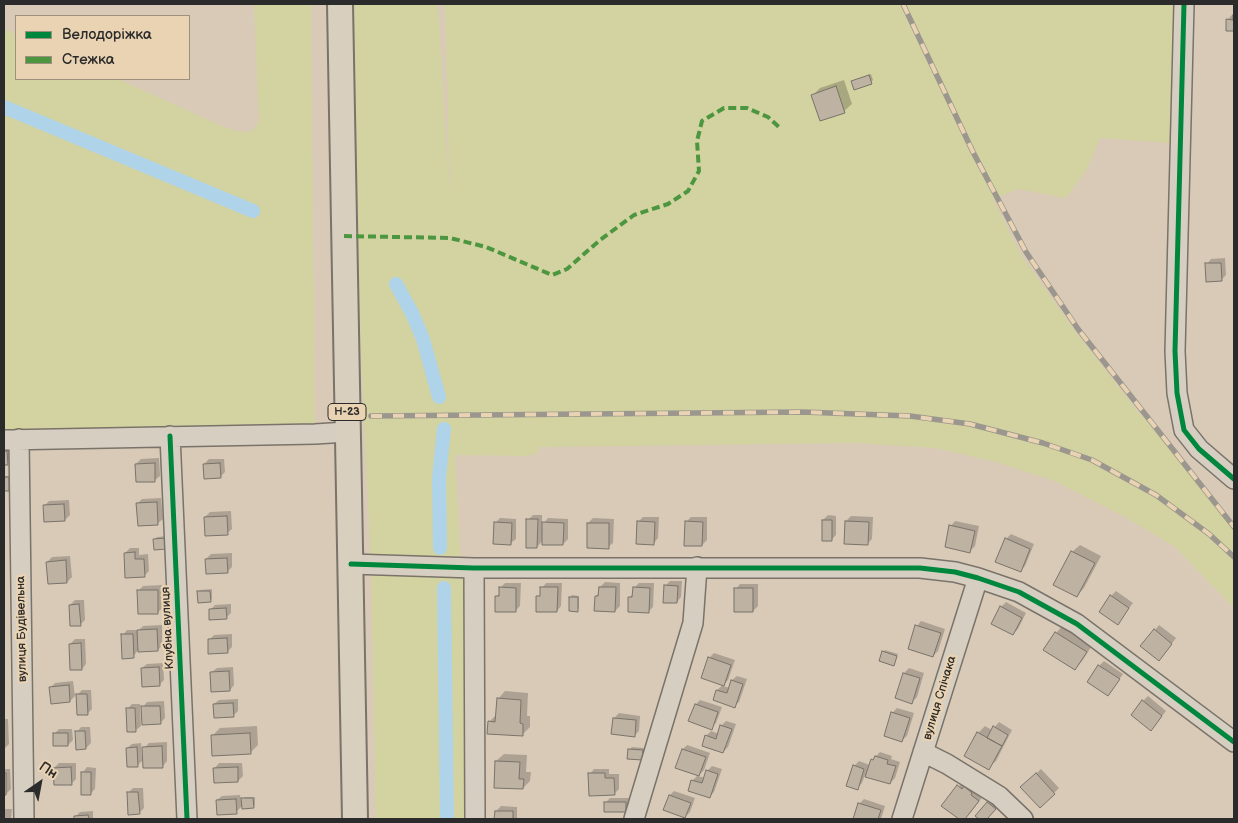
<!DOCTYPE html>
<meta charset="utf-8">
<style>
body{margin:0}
#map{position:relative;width:1238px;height:823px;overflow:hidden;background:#d8cab7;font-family:"Balsamiq Sans",sans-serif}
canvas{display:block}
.frame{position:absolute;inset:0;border:5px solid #2b2b2b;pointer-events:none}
.legend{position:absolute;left:15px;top:15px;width:175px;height:65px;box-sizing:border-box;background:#e9d3b2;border:1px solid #9d907c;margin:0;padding:6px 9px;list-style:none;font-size:15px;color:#2b2b2b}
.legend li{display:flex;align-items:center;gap:10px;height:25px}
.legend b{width:25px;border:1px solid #9d907c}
.north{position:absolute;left:15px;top:758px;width:50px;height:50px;-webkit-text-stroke:4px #e9d3b2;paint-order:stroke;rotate:33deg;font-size:14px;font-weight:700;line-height:20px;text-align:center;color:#2b2b2b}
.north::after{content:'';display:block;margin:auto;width:18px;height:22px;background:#2b2b2b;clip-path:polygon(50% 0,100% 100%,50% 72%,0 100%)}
</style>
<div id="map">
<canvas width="1238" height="823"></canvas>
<div class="frame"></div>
<ul class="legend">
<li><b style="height:6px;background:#00873e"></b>Велодоріжка</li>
<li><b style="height:6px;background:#4d9640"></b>Стежка</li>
</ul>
<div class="north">Пн</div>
</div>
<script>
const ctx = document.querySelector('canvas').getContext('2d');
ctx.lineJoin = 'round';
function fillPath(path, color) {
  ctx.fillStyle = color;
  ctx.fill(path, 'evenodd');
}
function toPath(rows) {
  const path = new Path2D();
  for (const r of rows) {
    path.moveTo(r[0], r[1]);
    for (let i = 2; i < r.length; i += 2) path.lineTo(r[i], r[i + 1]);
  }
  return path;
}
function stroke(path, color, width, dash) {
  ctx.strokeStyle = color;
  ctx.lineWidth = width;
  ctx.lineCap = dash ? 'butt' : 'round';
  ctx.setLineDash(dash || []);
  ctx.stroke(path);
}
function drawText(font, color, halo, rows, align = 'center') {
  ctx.font = font + ' "Balsamiq Sans",sans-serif';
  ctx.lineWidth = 4.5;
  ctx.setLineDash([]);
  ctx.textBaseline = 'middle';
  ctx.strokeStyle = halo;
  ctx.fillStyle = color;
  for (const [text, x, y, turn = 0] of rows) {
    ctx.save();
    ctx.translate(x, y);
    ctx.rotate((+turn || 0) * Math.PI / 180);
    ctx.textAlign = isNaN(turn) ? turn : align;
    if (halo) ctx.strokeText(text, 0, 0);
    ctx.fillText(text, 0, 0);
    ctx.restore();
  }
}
fillPath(toPath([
 [254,4,311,4,315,434,4,440,4,29,16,34,16,79,118,79,224,127,241,132,252,131,259,122],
 [353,4,438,4,450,204,445,4,1175,4,1170,143,1100,138,1087,169,1066,198,1018,189,993,199,1021,255,1075,331,1142,417,1149,419,1234,527,1234,608,1174,546,1125,517,1055,481,993,461,935,448,855,443,539,447,537,454,525,456,455,455,461,567,474,568,478,819,376,819,371,565,355,228]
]), '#d2d3a0');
fillPath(toPath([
 [1232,15,1234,15,1234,30,1227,30,1227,20],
 [871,74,873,80,871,82,852,81],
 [844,80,852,104,844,111,813,95,820,88],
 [1225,258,1226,275,1221,280,1207,264,1211,259],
 [4,449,9,449,9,461,7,463,4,463],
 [159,458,160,476,155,480,136,464,141,459],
 [209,459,224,459,225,472,220,477,204,464],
 [4,476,10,476,10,488,8,490,4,490],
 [161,498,163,519,158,523,139,525,137,504,142,499],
 [69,500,70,515,65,520,44,506,49,501],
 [231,511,232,529,227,533,205,517,210,512],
 [533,515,542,515,542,525,548,518,568,519,568,539,563,544,543,540,537,547,528,520],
 [828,515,836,516,836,535,831,540,823,520],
 [851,516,873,517,872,539,867,544,846,521],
 [643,517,659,517,658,538,654,543,638,522],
 [691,517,707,517,707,540,702,545,686,522],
 [500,518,516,519,516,539,511,543,495,523],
 [593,518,614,519,613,543,608,547,588,523],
 [955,521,979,526,975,546,970,551,951,526],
 [1011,534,1034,544,1025,566,1020,571,1006,539],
 [168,536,168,546,155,539,157,537],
 [1080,545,1101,556,1084,588,1077,596,1072,552],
 [130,548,139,548,139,555,148,554,149,571,144,576,125,553],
 [232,553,232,567,228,571,206,559,211,554],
 [70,556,72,577,67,582,47,562,52,557],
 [670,581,682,581,681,597,677,602,665,586],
 [605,582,620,583,620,606,615,611,596,596,600,592,600,587],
 [505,583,521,583,520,606,515,611,496,597,500,593,500,588],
 [546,583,562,583,561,606,557,611,538,597,542,593,542,588],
 [639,583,654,583,653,607,649,611,630,597,634,593,634,588],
 [740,584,758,584,758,606,753,611,736,589],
 [162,585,163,608,158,612,138,591,143,586],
 [212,589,212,599,210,601,198,592,200,590],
 [1116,591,1133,603,1118,623,1111,596],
 [572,595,579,596,579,608,577,610,570,598],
 [75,600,84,600,85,620,81,624,70,605],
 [1006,602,1026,613,1018,629,1013,634,1001,607],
 [231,604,231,613,226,618,210,610,215,605],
 [921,621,945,629,938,651,933,656,917,626],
 [162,625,162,645,158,650,138,650,133,657,123,635,127,630,139,630,143,626],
 [1063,625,1093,644,1082,661,1075,669,1056,633],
 [1159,625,1176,638,1164,654,1155,630],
 [232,634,232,647,228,651,209,640,214,635],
 [75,639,85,639,86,664,82,669,70,644],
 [885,650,898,654,894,665,883,652],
 [714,653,735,660,728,680,723,686,730,688,732,680,737,676,747,679,739,702,734,706,717,690,723,685,702,677,710,657],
 [1104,661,1123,674,1108,695,1099,666],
 [163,663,164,680,159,685,142,668,147,664],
 [233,667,234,685,230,690,212,672,217,668],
 [909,668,924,673,917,697,912,702,897,697,904,673],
 [73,681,75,696,70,701,50,688,55,683],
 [82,690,91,690,92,709,87,714,77,695],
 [505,691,528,693,527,716,530,716,530,727,522,735,489,722,497,714,498,699],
 [1148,696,1166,711,1156,724,1143,701],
 [238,699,238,711,234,715,214,704,219,700],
 [700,700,722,707,716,723,711,728,696,704],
 [164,701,165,718,160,723,143,707,147,702],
 [132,704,140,704,141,726,136,730,127,709],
 [897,708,914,713,907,736,902,740,892,713],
 [619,713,640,716,639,731,634,736,614,718],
 [4,719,8,719,9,744,4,749],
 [726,721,736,724,728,747,723,752,706,736,711,731,719,734,721,726],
 [999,722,1012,730,996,761,988,768,978,733,985,726,992,730],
 [257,726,258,745,250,753,212,736,220,728],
 [81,727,90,727,91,743,86,748,77,732],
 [59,729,72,729,73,740,68,745,54,734],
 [167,742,167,761,163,766,144,748,149,743],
 [141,743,142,761,137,766,127,748,132,744],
 [687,745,710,753,704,770,698,776,705,778,707,771,712,766,722,769,714,792,709,797,692,781,699,774,683,749],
 [632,747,644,748,643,757,641,759,630,749],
 [880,752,892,756,891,759,900,762,895,778,890,783,865,775,862,783,857,788,854,766,859,761,870,765,872,760],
 [504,754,527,755,526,772,531,772,530,781,523,788,496,761],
 [59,763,76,763,76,779,71,784,54,768],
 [219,763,242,763,243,776,238,781,215,768],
 [87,767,96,768,95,789,90,794,83,772],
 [4,769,10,769,11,789,6,794,4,794],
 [594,769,609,769,609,774,619,774,619,789,614,794,590,774],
 [1041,769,1059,788,1040,807,1022,787],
 [965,779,985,794,970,813,964,819,961,819,943,806],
 [133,788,143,788,144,808,139,813,128,793],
 [674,791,695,798,690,812,685,817,670,795],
 [240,795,241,801,245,797,255,797,255,805,253,807,243,805,236,812,217,800,222,796],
 [610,798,631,798,631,806,626,811,605,803],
 [993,798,999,804,986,819,981,819,977,816],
 [864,799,885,806,881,819,854,819,859,804],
 [501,806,517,807,517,819,495,819,496,811],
 [4,809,12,809,11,819,4,819],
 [93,811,93,819,75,819,75,817,80,812]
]), '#0003');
stroke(toPath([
 [4,107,253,211],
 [396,284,412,313,423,339,439,397],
 [440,548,439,478,444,429],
 [444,588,447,819]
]), '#afd3e9', 14);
const building = toPath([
 [1233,15,1234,15,1234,31,1226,31,1226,19,1233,20,1233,15],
 [869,75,872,84,854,90,851,81,869,75],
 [836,86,845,113,820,121,811,95,836,86],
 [1205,263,1221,263,1222,281,1206,282,1205,263],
 [4,451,7,451,8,465,4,465,4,451],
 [155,463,155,482,136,482,135,464,155,463],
 [220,463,221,478,204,479,203,464,220,463],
 [4,477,9,477,9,491,4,491,4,477],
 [157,502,158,525,138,526,136,503,157,502],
 [64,504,65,521,44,522,43,505,64,504],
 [227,516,228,535,205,536,204,517,227,516],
 [526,519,538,519,537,548,526,548,526,519],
 [822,520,832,520,832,541,822,541,822,520],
 [637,521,655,522,654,545,636,544,637,521],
 [685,521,703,522,702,546,684,546,685,521],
 [845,521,869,522,868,545,844,544,845,521],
 [494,522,512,523,511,545,493,544,494,522],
 [542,522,564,523,563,545,542,545,542,522],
 [587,523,609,523,609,549,587,548,587,523],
 [949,525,975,531,970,553,945,547,949,525],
 [166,538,167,549,154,550,153,539,166,538],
 [1005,538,1030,549,1021,572,995,562,1005,538],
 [1071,551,1095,563,1077,597,1053,585,1071,551],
 [135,552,135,559,144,559,145,577,125,578,124,553,135,552],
 [227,558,228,573,206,574,205,559,227,558],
 [66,560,67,583,48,584,46,562,66,560],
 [664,585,678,586,677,603,663,603,664,585],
 [499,587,516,588,516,612,495,612,495,596,499,596,499,587],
 [540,587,558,587,557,612,536,612,536,596,540,596,540,587],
 [599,587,616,587,615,612,594,611,595,596,598,596,599,587],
 [633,587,650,588,649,613,628,612,628,597,632,597,633,587],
 [734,588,753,588,753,612,734,612,734,588],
 [137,590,158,590,158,614,138,614,137,590],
 [197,591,210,591,211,602,198,603,197,591],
 [1110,595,1129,608,1118,625,1099,612,1110,595],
 [569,597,578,597,578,612,569,611,569,597],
 [79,604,81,626,70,626,69,605,79,604],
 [1000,606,1022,618,1013,635,991,624,1000,606],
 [226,608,227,619,209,620,209,609,226,608],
 [915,625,941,633,933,657,908,649,915,625],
 [157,629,158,651,138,652,137,630,157,629],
 [1154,629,1172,644,1159,661,1140,646,1154,629],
 [1055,632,1087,652,1075,670,1043,650,1055,632],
 [121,634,133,634,134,658,122,659,121,634],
 [227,638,228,653,208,654,208,639,227,638],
 [81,643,82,670,70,670,69,644,81,643],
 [882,651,897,656,894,666,879,661,882,651],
 [708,657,731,665,724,686,701,678,708,657],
 [1098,665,1120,679,1108,696,1087,682,1098,665],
 [159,667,160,686,142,687,141,668,159,667],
 [229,671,230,691,211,692,210,672,229,671],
 [903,673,920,678,912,704,895,698,903,673],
 [731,680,743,684,735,708,713,700,716,690,727,693,731,680],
 [69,685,70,702,51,704,49,687,69,685],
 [76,694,87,694,88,715,77,715,76,694],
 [497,698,521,700,520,723,523,724,523,736,487,734,488,721,495,722,497,698],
 [1142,700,1162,716,1151,731,1131,715,1142,700],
 [233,703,234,717,214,718,213,704,233,703],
 [695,704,718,712,712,730,688,721,695,704],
 [141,706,160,706,161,724,142,725,141,706],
 [126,708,135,708,136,732,127,732,126,708],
 [891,712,910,718,902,742,884,736,891,712],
 [613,718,636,720,635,737,611,734,613,718],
 [720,725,732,729,723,753,702,746,705,735,716,739,720,725],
 [993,726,1008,735,1002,746,987,738,993,726],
 [75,731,85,731,86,749,76,750,75,731],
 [977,732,1002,746,989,770,964,756,977,732],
 [53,733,68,733,68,746,53,746,53,733],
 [250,733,251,754,212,756,211,735,250,733],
 [162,746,163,768,143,768,142,747,162,746],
 [137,747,138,767,127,767,126,748,137,747],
 [628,749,643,750,642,760,627,759,628,749],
 [682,749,706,757,699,776,675,768,682,749],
 [875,756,888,760,887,764,896,766,890,784,865,777,871,759,873,760,875,756],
 [495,761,520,762,519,779,524,779,523,789,494,788,495,761],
 [853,765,864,769,858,790,846,786,853,765],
 [71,767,72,785,54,785,53,768,71,767],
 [238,767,238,782,214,783,213,768,238,767],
 [706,770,718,774,710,798,688,791,691,780,702,783,706,770],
 [81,772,91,772,91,795,81,795,81,772],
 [4,773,6,773,6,795,4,795,4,773],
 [588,773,605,773,605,778,614,778,615,795,589,796,588,773],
 [1036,773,1055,794,1040,808,1020,787,1036,773],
 [957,785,962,789,964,786,972,793,971,795,979,801,965,819,959,819,941,806,957,785],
 [127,792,138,792,140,814,128,815,127,792],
 [669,795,691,803,685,818,663,810,669,795],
 [241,798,253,798,254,808,242,809,241,798],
 [236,799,237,814,217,815,216,800,236,799],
 [604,802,626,802,626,812,604,812,604,802],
 [987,802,996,809,987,819,979,819,975,816,987,802],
 [858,803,881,810,878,819,853,819,858,803],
 [495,811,513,811,513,819,494,819,495,811],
 [88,815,89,819,74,819,74,816,88,815]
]);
fillPath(building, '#beb2a3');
stroke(building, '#79736a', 1);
const minor = toPath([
 [1184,4,1175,351,1177,393,1184,430,1199,449,1234,479],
 [170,436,187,819],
 [19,439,24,819],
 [4,440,315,434,347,432],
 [351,564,474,568,920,568,955,572,978,578,1019,592,1077,624,1234,742],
 [474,568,475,819],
 [923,752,947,764,999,796,1023,819],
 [634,819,693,623,697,567],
 [902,819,978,578]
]);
const major = toPath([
 [340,4,355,819]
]);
stroke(minor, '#79736a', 22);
stroke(major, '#79736a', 28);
stroke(minor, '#d7cec2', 19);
stroke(major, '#d9cfbe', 24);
const rail = toPath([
 [903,4,973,152,1026,252,1078,329,1234,527],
 [371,416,803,412,910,416,970,424,1043,443,1092,460,1156,495,1209,534,1234,557]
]);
stroke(rail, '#9c978e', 5.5);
stroke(rail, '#e9d3b2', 4, [11]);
stroke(toPath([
 [344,236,450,238,486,247,552,275,567,269,600,240,634,215,668,204,688,191,699,171,697,141,702,121,724,108,747,108,768,117,780,128]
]), '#4d9640', 4, [8, 4]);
stroke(toPath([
 [1184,4,1175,351,1177,393,1184,430,1199,449,1234,479],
 [170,436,187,819],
 [351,564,474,568,920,568,955,572,978,578,1019,592,1077,624,1234,742]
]), '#00873e', 5);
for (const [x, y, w] of [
 [347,412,38]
]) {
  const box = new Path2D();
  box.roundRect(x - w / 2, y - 8.5, w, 17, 4);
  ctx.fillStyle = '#e9d3b2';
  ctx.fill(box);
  stroke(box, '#2b2b2b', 1);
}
drawText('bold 11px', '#2b2b2b', null, [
 ["Н-23",347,412]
]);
drawText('12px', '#2b2b2b', '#e9d3b2', [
 ["Клубна вулиця",168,628,-93],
 ["вулиця Будівельна",22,629,-91],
 ["вулиця Спічака",940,698,-73]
]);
</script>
